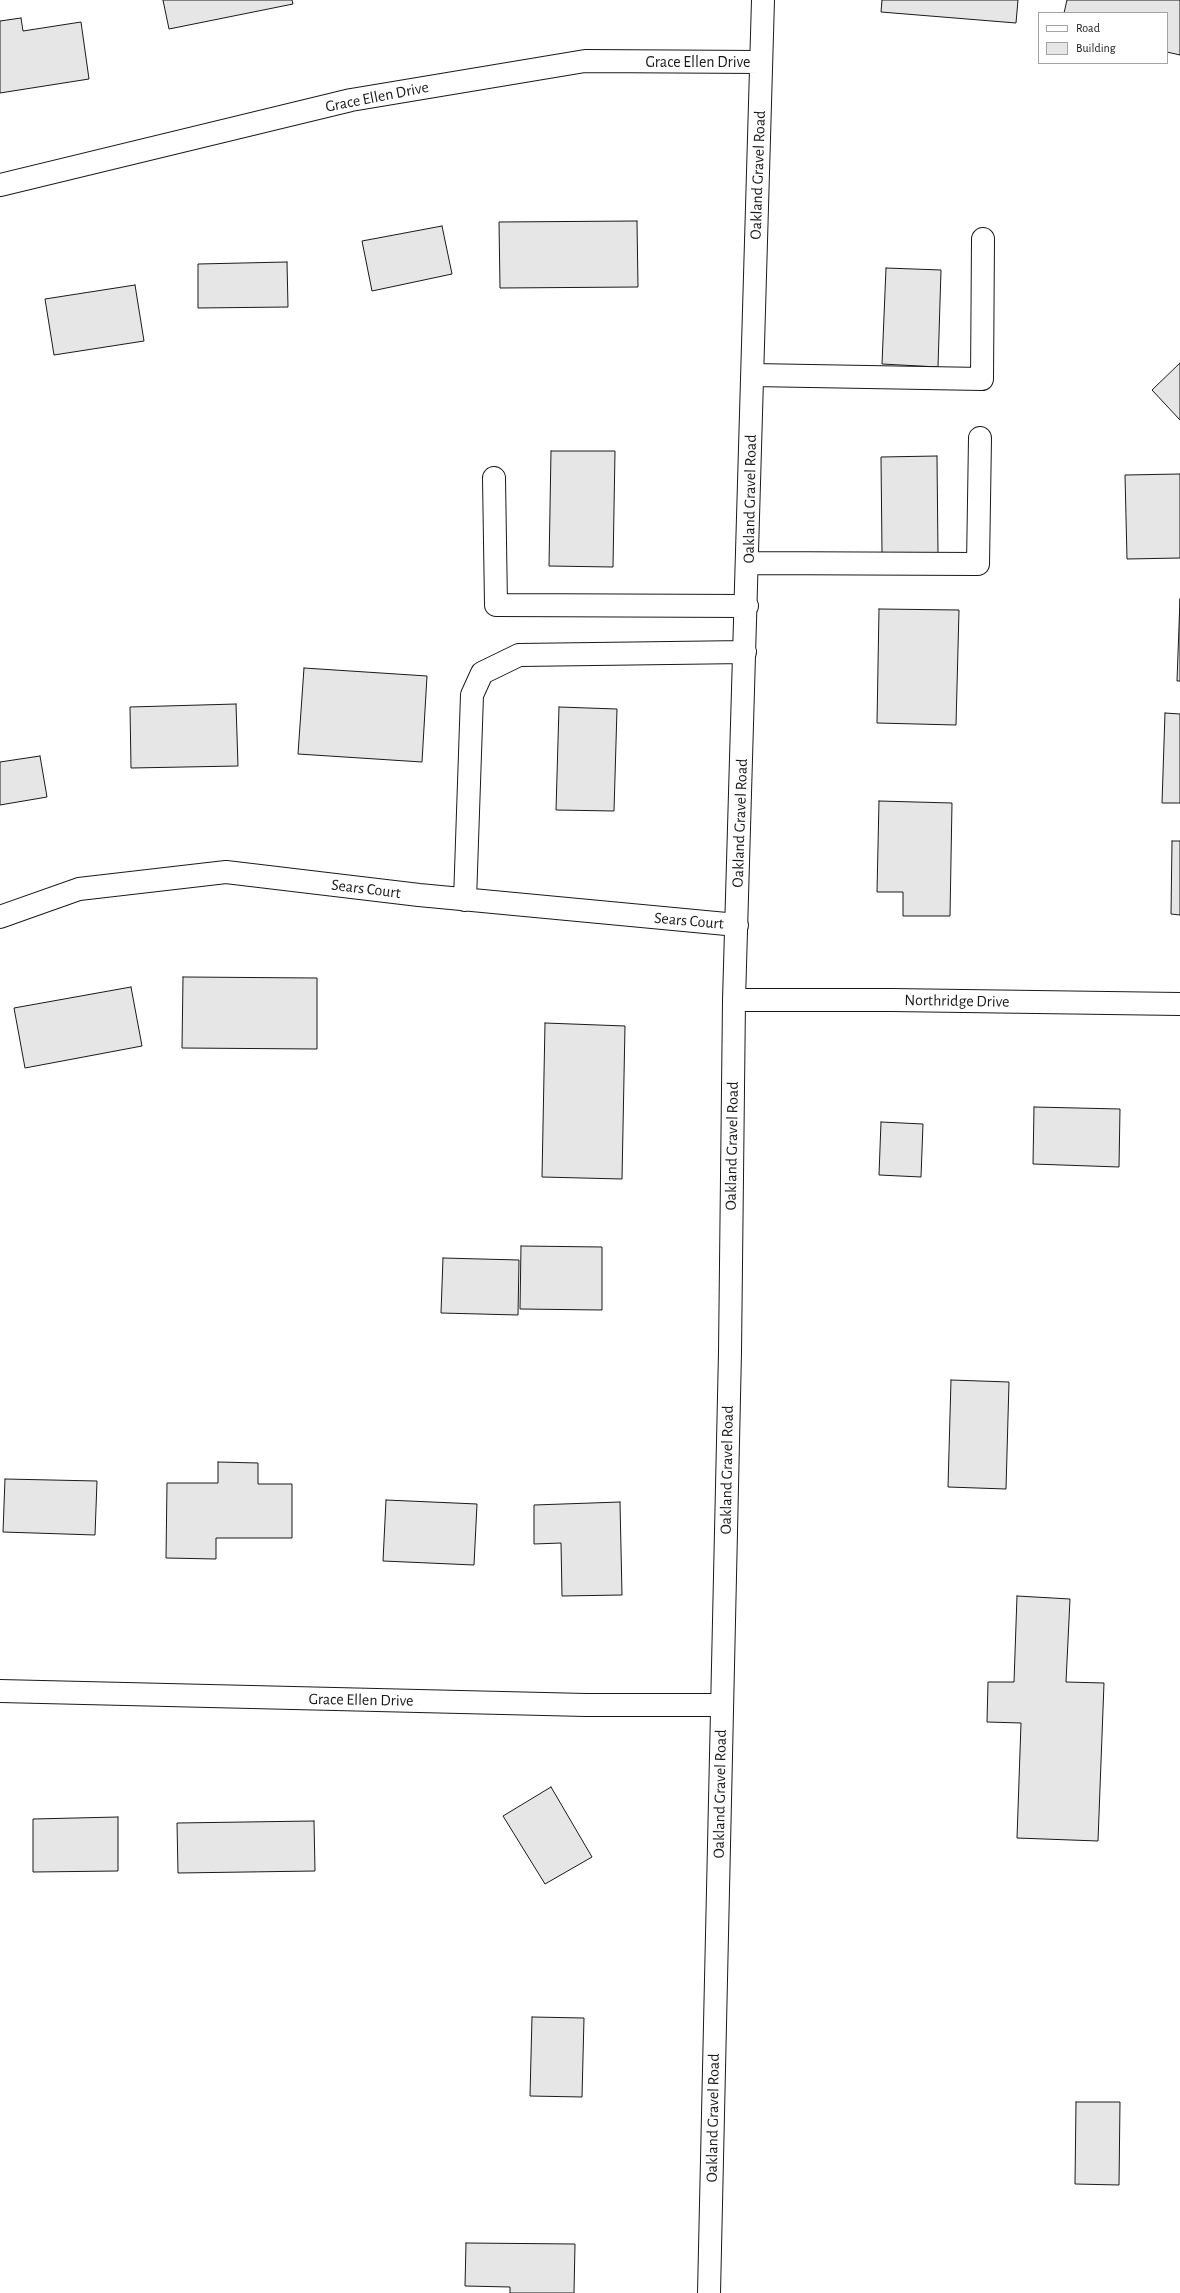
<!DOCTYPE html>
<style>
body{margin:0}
#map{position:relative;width:1180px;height:2293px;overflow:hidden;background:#fff;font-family:"Alegreya Sans",sans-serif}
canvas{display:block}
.legend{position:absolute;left:1038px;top:12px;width:130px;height:52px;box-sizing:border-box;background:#fff;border:1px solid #a3a3a3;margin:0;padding:5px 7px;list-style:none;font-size:12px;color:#1a1a1a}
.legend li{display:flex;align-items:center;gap:8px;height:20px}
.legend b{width:20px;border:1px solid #a3a3a3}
</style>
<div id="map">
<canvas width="1180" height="2293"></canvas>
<ul class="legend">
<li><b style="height:5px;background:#fff"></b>Road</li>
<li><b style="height:11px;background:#e6e6e6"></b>Building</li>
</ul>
</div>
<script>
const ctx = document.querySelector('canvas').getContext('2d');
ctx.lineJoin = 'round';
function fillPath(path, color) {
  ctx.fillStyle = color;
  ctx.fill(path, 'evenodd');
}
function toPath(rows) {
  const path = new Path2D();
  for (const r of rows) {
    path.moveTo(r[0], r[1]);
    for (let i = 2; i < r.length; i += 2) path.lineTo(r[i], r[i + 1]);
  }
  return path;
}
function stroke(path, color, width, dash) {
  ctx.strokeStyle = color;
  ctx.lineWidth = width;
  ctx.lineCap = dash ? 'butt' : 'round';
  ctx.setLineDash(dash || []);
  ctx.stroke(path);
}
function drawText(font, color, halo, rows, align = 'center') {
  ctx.font = font + ' "Alegreya Sans",sans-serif';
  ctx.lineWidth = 3;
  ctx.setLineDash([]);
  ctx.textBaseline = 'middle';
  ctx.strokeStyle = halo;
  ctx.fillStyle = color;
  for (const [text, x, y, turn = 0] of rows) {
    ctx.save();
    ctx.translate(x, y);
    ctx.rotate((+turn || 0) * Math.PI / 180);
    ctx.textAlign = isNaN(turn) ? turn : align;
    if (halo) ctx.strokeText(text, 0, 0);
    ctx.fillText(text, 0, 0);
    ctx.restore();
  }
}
const building = toPath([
 [163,0,292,0,293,4,169,29,163,0],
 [882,0,1018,0,1016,23,881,12,882,0],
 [1067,0,1180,0,1180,55,1167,52,1167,13,1064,13,1067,0],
 [21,18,23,31,81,22,89,79,0,93,0,21,21,18],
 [637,221,638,287,500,288,499,222,637,221],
 [442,226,452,274,372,291,362,241,442,226],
 [287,262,288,307,198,308,198,264,287,262],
 [886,268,941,270,938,367,882,364,886,268],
 [135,285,144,341,54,355,45,299,135,285],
 [1180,363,1180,420,1152,390,1180,363],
 [551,451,615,451,613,567,549,566,551,451],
 [937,456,938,553,882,553,881,457,937,456],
 [1180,474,1180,558,1127,559,1125,475,1180,474],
 [1180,599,1180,681,1177,681,1180,599],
 [879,609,959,610,956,725,877,723,879,609],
 [304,668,427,676,422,762,298,754,304,668],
 [236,704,238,766,131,768,130,707,236,704],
 [559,707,617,709,614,811,556,810,559,707],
 [1165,713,1180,714,1180,803,1162,803,1165,713],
 [40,756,47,797,0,805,0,762,40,756],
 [879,801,952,803,950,916,903,916,903,892,877,892,879,801],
 [1172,841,1180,841,1180,915,1171,914,1172,841],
 [183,977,317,978,317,1049,182,1048,183,977],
 [131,987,142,1046,25,1068,14,1008,131,987],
 [545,1023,625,1026,622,1179,542,1177,545,1023],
 [1034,1107,1120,1109,1119,1167,1033,1164,1034,1107],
 [881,1122,923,1124,921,1177,879,1175,881,1122],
 [521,1246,602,1247,602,1310,520,1309,521,1246],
 [443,1258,519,1260,518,1315,441,1313,443,1258],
 [951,1380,1009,1382,1006,1489,948,1487,951,1380],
 [218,1462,258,1463,258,1484,292,1484,292,1538,216,1538,216,1559,166,1558,167,1483,218,1483,218,1462],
 [5,1479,97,1481,95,1535,3,1532,5,1479],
 [386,1500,477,1504,474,1565,383,1561,386,1500],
 [620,1502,622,1595,562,1596,561,1543,534,1544,534,1505,620,1502],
 [1017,1596,1070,1599,1066,1682,1104,1683,1098,1841,1017,1838,1021,1723,987,1722,988,1682,1014,1682,1017,1596],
 [551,1787,592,1857,545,1884,503,1816,551,1787],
 [118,1817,118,1871,33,1872,33,1819,118,1817],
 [314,1821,315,1871,178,1873,177,1823,314,1821],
 [532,2017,584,2018,582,2097,530,2096,532,2017],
 [1076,2102,1120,2102,1119,2185,1075,2184,1076,2102],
 [466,2243,575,2244,574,2293,510,2293,510,2287,465,2286,466,2243]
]);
fillPath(building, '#e6e6e6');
stroke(building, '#1a1a1a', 1);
const minor = toPath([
 [0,185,351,100,585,61,761,62],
 [753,375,982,379,983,239],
 [494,478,496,605,747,606],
 [748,563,978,564,980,438],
 [465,900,472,695,482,673,519,655,745,652],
 [0,917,79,889,226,872,419,895,737,925],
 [734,1000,891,1000,1180,1004],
 [0,1691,586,1705,722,1705],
 [709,2293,730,1352,734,1000,763,0]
]);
stroke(minor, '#1a1a1a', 24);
stroke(minor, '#fff', 22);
drawText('16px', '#1a1a1a', '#fff', [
 ["Grace Ellen Drive",698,62],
 ["Grace Ellen Drive",377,97,-11],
 ["Oakland Gravel Road",758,175,-88],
 ["Oakland Gravel Road",750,499,-89],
 ["Oakland Gravel Road",740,823,-88],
 ["Sears Court",366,889,7],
 ["Sears Court",689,921,5],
 ["Northridge Drive",957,1001,1],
 ["Oakland Gravel Road",732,1146,-89],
 ["Oakland Gravel Road",727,1470,-89],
 ["Grace Ellen Drive",361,1700,1],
 ["Oakland Gravel Road",720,1794,-89],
 ["Oakland Gravel Road",713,2118,-89]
]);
</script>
